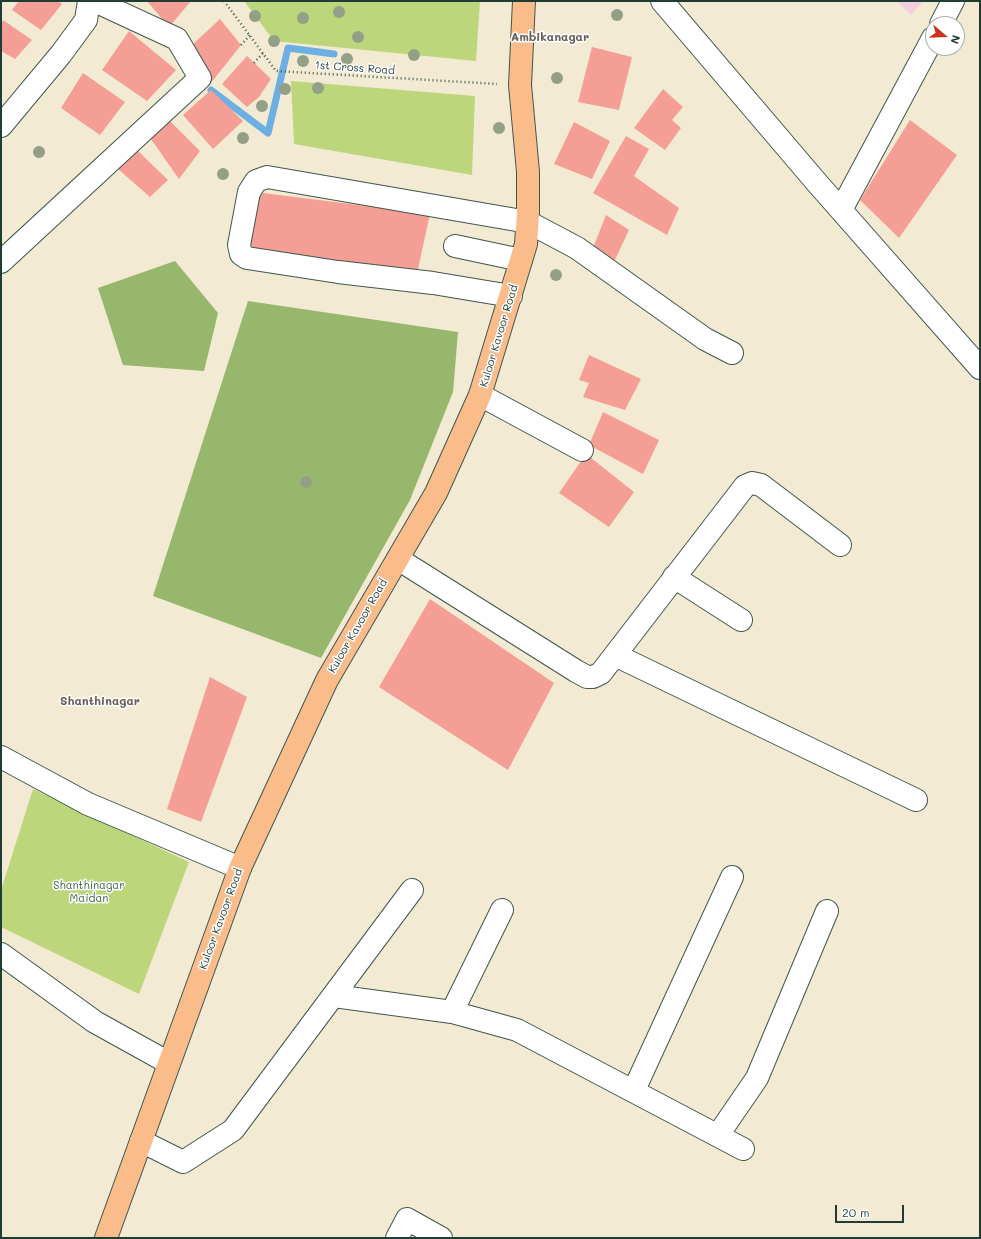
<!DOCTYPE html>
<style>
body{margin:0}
#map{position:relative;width:981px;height:1239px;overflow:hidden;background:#f2ead3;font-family:Mali,sans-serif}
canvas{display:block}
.frame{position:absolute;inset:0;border:2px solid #1f3d34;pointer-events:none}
.north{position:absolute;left:925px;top:16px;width:40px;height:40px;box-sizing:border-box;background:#fff;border:1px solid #a5b1ae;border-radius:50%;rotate:109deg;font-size:11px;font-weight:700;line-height:16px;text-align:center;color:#1f3d34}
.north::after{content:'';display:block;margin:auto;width:14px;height:18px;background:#c8321e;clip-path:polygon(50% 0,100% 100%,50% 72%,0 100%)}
.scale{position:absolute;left:835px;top:1205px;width:69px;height:18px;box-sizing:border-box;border:2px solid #1f3d34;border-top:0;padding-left:5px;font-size:12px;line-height:14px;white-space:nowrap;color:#1f3d34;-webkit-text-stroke:3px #fff;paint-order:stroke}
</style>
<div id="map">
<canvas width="981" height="1239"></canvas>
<div class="frame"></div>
<div class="north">N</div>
<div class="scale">20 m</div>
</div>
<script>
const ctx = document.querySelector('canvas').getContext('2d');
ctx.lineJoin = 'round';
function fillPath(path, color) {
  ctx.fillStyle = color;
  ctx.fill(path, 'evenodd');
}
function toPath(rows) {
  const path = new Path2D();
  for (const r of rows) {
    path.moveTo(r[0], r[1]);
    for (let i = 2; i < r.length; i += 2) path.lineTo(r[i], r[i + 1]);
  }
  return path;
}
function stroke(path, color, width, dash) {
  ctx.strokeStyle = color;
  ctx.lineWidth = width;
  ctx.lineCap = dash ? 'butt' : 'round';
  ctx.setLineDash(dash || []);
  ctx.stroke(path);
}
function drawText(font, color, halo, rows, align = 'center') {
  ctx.font = font + ' Mali,sans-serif';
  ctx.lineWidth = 3;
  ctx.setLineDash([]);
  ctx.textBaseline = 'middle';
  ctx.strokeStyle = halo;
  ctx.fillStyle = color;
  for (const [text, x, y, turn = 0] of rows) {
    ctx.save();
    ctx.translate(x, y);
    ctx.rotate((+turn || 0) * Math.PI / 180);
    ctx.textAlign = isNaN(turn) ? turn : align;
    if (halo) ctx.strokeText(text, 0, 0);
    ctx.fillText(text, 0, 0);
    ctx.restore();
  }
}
fillPath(toPath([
 [897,1,923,1,911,15]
]), '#f4cfdd');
fillPath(toPath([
 [244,1,480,1,476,61,274,41],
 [291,81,475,96,472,175,294,144],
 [33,789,189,862,139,994,1,927,1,890]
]), '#bdd67c');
fillPath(toPath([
 [175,261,218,313,204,371,123,365,98,288],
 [248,301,458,332,453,392,410,500,321,658,153,596]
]), '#96b76c');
stroke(toPath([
 [211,90,268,133,288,48,334,54]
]), '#6dafe2', 7);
fillPath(toPath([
 [19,1,58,1,62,4,41,30,12,10],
 [147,1,191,1,169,27],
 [220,19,241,45,211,83,191,46],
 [3,20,32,40,15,59,1,51,1,25],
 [129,31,176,70,147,101,102,70],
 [592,47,632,57,619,110,578,102],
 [247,56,271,79,259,97,247,107,222,84],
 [83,73,125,102,100,135,61,108],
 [663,89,683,107,672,120,681,128,665,150,634,128],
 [211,90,243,121,213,149,183,115],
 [910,120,957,155,899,238,860,200],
 [170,121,200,151,179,179,151,139],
 [574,122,610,141,592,179,554,164],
 [626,136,649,149,634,176,679,208,667,235,593,193],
 [138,151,168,180,150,197,118,169],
 [255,192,430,214,416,278,244,249],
 [606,215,629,230,613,264,591,253],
 [589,355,641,379,625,410,583,397,589,383,579,380],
 [603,412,659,440,643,474,589,445],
 [586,454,634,492,609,527,559,493],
 [430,599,554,683,508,770,379,687],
 [210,677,247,697,201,822,167,809]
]), '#f59e96');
const minor = toPath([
 [662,1,818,184,980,368],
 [941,24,953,1],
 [1,126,61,54,86,20,89,1],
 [841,210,933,38],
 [455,246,521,260],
 [1,262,200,78,177,39,95,1],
 [511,296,433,283,338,272,247,258,241,254,239,245,249,192,256,181,267,177,528,222,577,248,705,339,732,353],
 [480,395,582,450],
 [398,559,576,671,587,677,593,677,601,673,745,486,752,483,761,485,840,545],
 [674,577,741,620],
 [615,655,916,800],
 [1,757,88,804,240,868],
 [1,954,95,1022,169,1063],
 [334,996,452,1012,517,1030,743,1149],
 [452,1012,502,910],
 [634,1090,732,877],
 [718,1135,757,1078,827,911],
 [141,1141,183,1162,233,1130,412,890],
 [397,1238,407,1219,441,1238]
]);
const major = toPath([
 [106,1238,240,868,327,680,436,493,480,395,526,244,528,213,528,172,520,85,524,1]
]);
stroke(minor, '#3f574c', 24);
stroke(major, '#3f574c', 24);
stroke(toPath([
 [224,1,276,71,497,84],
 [241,45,250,35],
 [254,63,263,53]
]), '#3f574c', 2.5, [1, 3]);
stroke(minor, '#fff', 22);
stroke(major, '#f9bc8a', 22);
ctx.fillStyle = '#93a085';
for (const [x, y] of [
 [339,12],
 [617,15],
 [255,16],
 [303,18],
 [358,37],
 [274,41],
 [414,55],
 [347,59],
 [303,61],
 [557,78],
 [318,88],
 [285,89],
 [262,106],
 [499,128],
 [243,138],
 [39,152],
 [223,174],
 [556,275],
 [306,482]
]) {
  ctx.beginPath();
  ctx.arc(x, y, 6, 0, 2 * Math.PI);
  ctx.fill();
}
drawText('11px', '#1f3d34', '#fff', [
 ["1st Cross Road",355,68,4],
 ["Kuloor Kavoor Road",499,336,-73],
 ["Kuloor Kavoor Road",358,626,-60],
 ["Kuloor Kavoor Road",221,919,-70]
]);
drawText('11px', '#466346', '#fff', [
 ["Shanthinagar",89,886],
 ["Maidan",89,899]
]);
drawText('bold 12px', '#6a5f56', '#fff', [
 ["Ambikanagar",550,37],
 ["Shanthinagar",100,701]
]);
</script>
